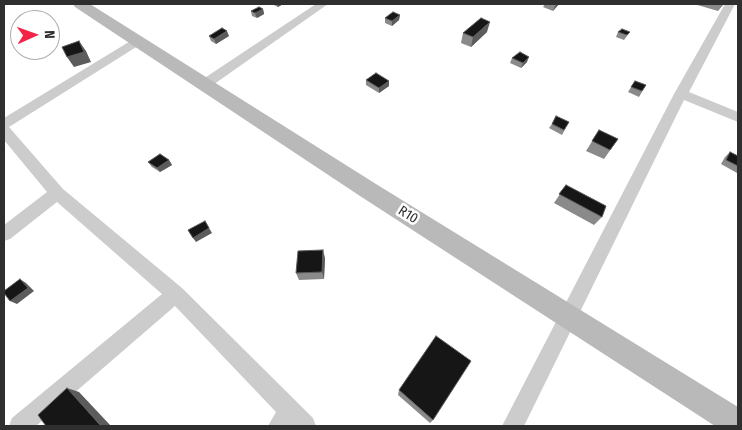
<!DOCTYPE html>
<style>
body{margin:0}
#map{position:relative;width:742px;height:430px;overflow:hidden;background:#fff;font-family:"Fira Sans Condensed",sans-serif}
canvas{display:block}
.frame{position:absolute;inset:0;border:5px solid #2f2f2f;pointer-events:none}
.north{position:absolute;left:10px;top:10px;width:50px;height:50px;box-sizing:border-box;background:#fff;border:1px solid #acacac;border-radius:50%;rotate:88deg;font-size:14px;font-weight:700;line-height:20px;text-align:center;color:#2f2f2f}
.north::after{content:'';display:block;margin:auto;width:18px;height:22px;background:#f32446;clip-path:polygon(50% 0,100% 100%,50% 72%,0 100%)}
</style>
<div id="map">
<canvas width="742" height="430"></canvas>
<div class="frame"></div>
<div class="north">N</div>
</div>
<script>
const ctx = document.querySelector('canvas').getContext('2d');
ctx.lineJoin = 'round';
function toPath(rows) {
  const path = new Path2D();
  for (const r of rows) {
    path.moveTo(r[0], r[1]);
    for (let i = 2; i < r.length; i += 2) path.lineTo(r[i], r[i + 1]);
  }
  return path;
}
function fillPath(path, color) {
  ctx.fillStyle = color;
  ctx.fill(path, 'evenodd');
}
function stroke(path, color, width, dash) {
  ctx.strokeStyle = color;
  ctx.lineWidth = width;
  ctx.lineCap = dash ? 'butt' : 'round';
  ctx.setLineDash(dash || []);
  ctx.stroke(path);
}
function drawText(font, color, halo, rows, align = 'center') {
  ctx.font = font + ' "Fira Sans Condensed",sans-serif';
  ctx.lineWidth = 5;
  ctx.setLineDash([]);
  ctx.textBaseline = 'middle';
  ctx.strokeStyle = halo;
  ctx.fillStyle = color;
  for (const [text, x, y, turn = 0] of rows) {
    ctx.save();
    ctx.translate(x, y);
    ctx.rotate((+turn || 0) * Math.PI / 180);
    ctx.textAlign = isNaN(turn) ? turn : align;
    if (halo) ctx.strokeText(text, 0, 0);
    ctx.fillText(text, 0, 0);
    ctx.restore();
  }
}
fillPath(toPath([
 [316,4,328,4,210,87,200,87,199,84,200,81,316,4],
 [725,4,735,4,689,92,738,112,738,122,684,100,524,426,502,426,674,94,725,4],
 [137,37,141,38,143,41,141,44,9,127,63,189,182,288,313,418,316,426,268,426,276,412,175,306,36,426,9,426,12,418,162,294,57,202,10,239,4,241,4,225,47,192,4,140,4,118,137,37]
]), '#ccc');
fillPath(toPath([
 [73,4,90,4,376,184,738,407,738,426,715,426,360,196,75,7,73,4]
]), '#b9b9b9');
fillPath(toPath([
 [272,4,283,4,278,7],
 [545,4,559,4,553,11,543,7],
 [694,4,724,4,718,11],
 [263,9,264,14,257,18,252,16,251,11],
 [400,15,399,20,392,26,385,23,385,18],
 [487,32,471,47,461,43,463,33],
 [618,32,630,32,624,40,616,37],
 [209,36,229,36,216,44,211,41],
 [512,58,527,62,521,68,510,63],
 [366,80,389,86,379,93,366,85],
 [635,81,646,85,639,97,628,92],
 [569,122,562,135,549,128,552,124],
 [599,130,618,139,604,159,586,151],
 [730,152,738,156,738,173,737,173,721,164,725,157],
 [169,160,172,165,160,172,152,167,148,162],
 [566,185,602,217,594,225,554,203],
 [325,258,324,279,299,280,296,273],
 [399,390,433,420,430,423,398,395]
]), '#8a8a8a');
fillPath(toPath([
 [277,4,283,4,278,7],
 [557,4,559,4,553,11,555,6],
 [263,9,264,14,257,18,255,13],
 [400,15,399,20,392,26,392,21],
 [490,22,487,32,471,47,473,37],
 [227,31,229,36,216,44,214,39],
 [79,41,86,51,91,62,74,67,67,57],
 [529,57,527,62,521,68,523,63],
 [389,81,389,86,379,93,379,88],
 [169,160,172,165,160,172,157,168],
 [205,221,212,233,196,242,193,238],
 [323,250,325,258,324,279,322,272],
 [20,279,26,283,34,291,17,304,10,301],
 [67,388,79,392,111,426,101,426]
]), '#5c5c5c');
const building = toPath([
 [259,7,263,9,255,13,251,11,259,7],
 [393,12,400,15,392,21,385,18,393,12],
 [481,18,490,22,473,37,463,33,481,18],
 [222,28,227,31,214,39,209,36,222,28],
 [622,29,630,32,627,35,618,32,622,29],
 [79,41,84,52,67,57,62,47,79,41],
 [520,52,529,57,523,63,512,58,520,52],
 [376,73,389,81,379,88,366,80,376,73],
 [635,81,646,85,642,91,631,87,635,81],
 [556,116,569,122,564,130,552,124,556,116],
 [599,130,618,139,610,150,592,141,599,130],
 [730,152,738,156,738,166,726,160,730,152],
 [160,154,169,160,157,168,148,162,160,154],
 [566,185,606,206,602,217,559,194,566,185],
 [205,221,209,228,193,238,188,230,205,221],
 [323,250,322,272,296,273,298,251,323,250],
 [20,279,28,288,10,301,4,293,4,291,20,279],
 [436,336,471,361,433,420,399,390,436,336],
 [67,388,101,426,46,426,38,415,67,388]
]);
fillPath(building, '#161616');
stroke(building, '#5c5c5c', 1);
drawText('14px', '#2f2f2f', '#fff', [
 ["R10",408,215,32]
]);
</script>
